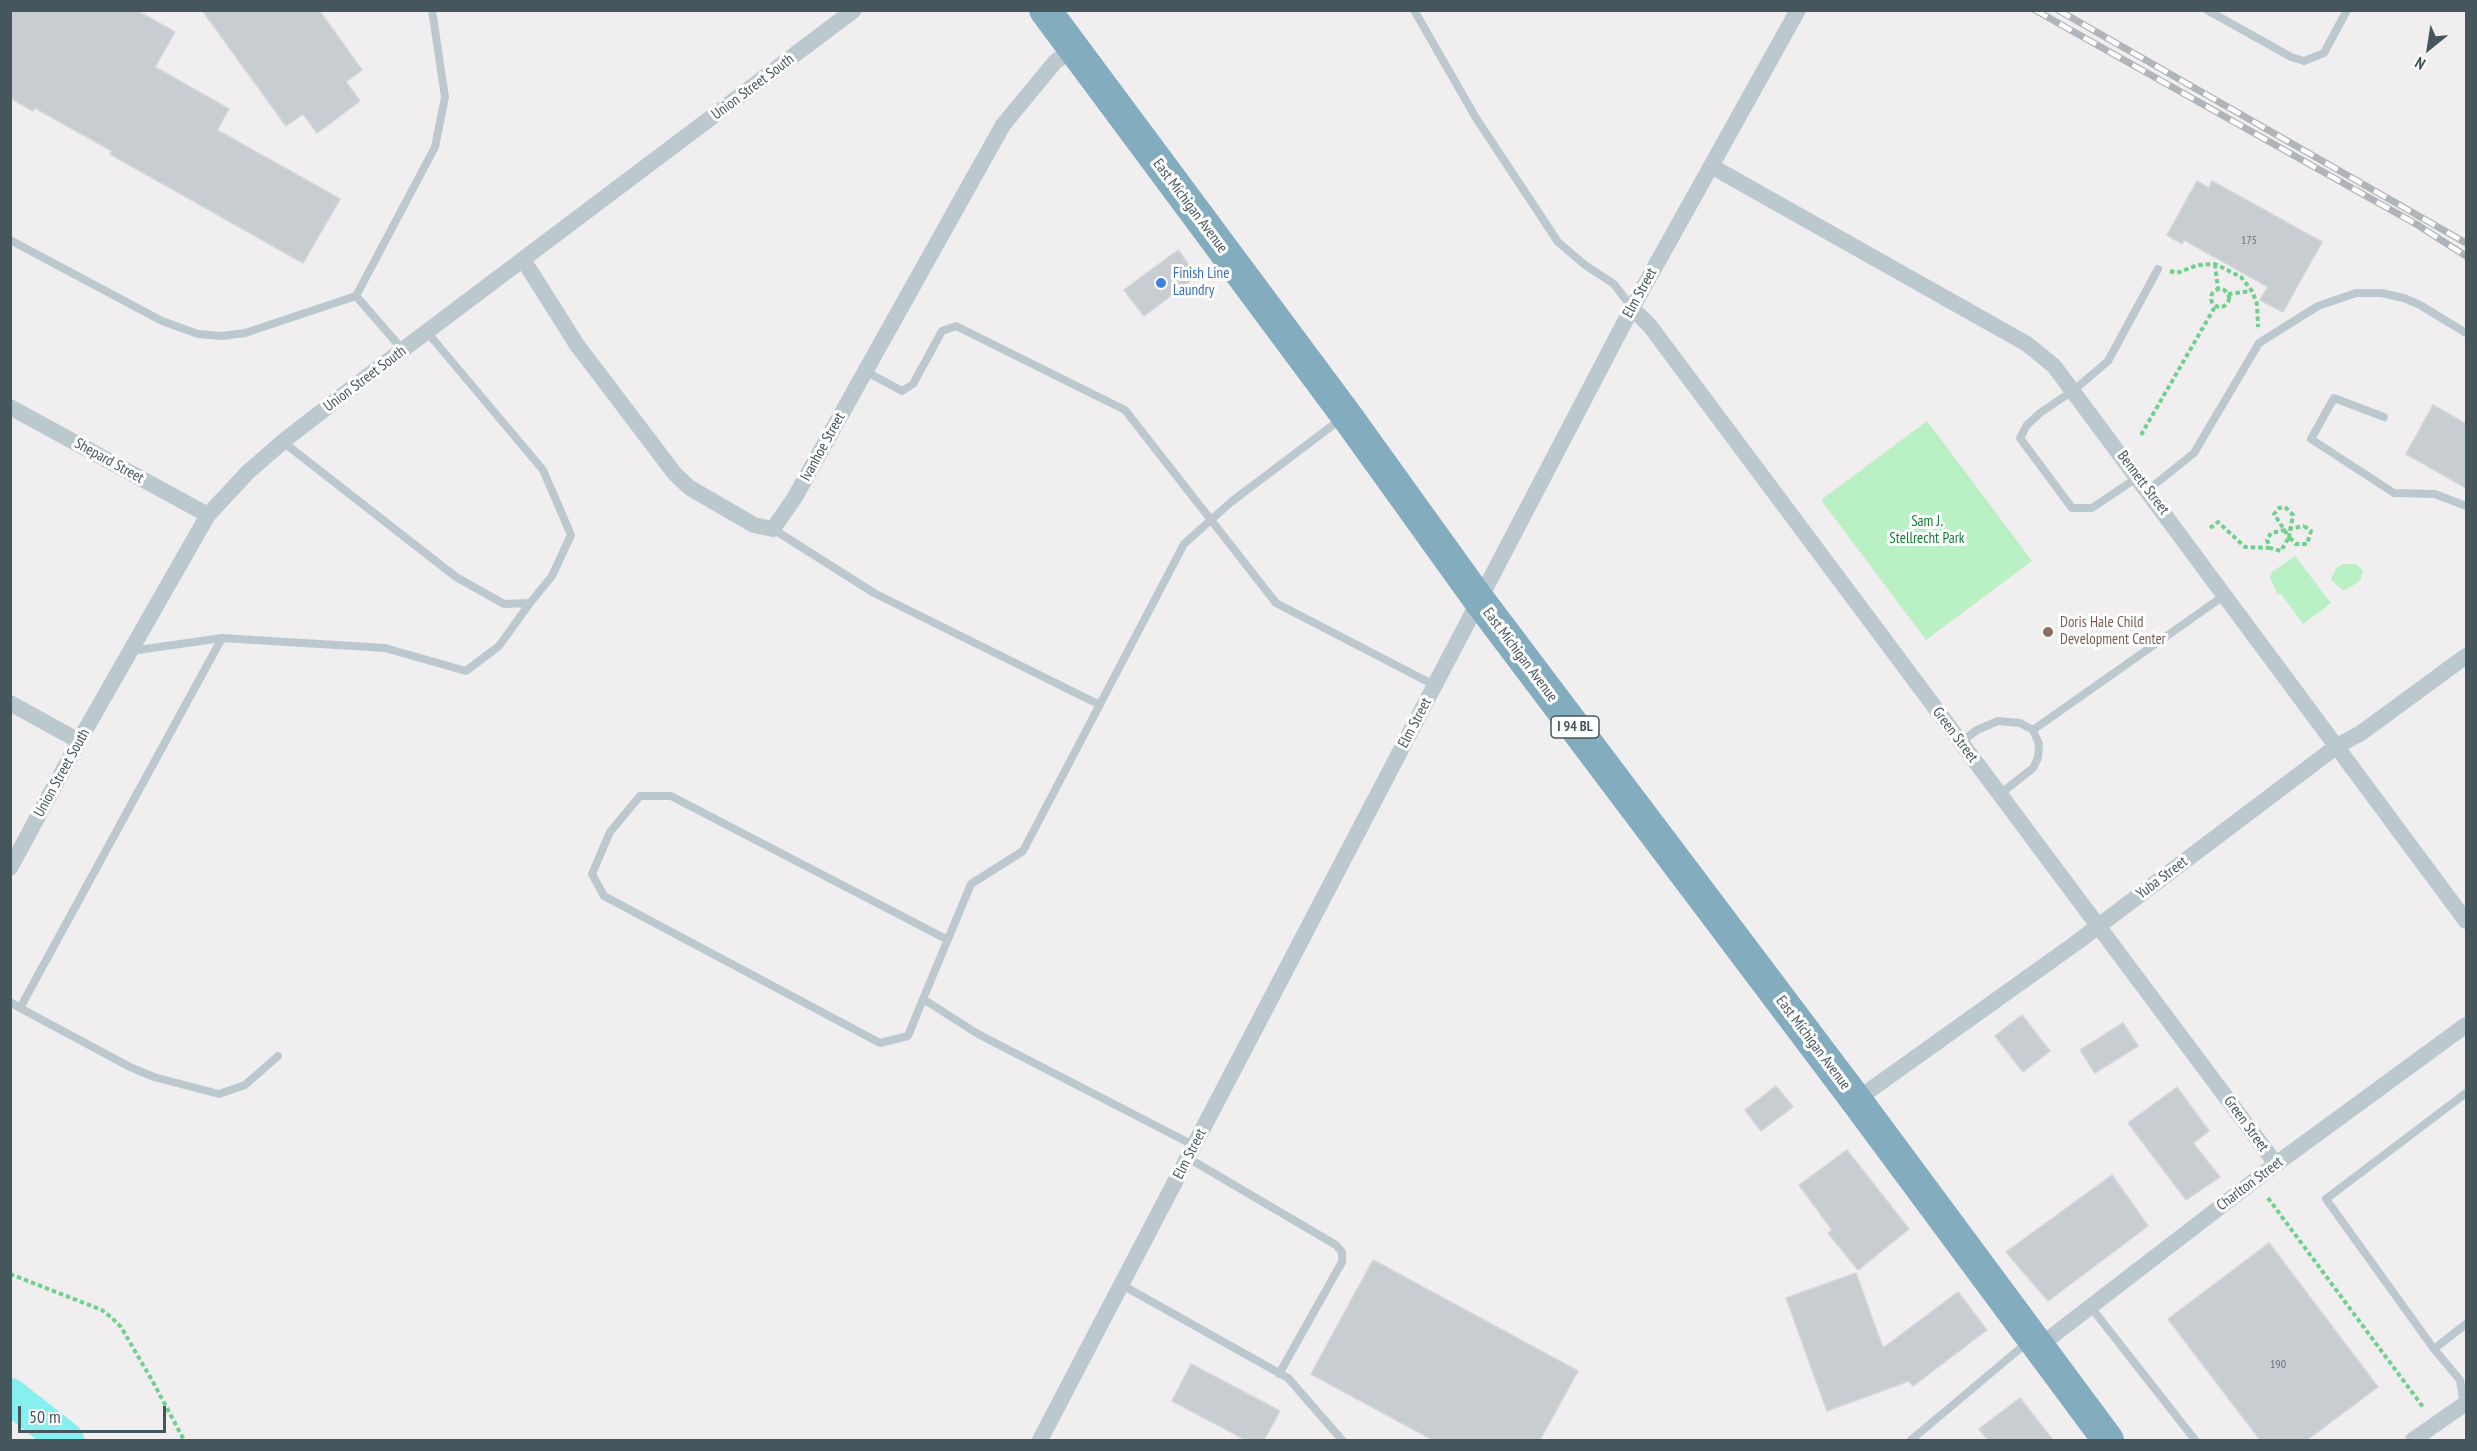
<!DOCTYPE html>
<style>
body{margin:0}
#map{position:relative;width:2477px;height:1451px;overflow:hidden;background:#f1eeef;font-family:"PT Sans Narrow",sans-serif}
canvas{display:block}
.frame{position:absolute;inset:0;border:12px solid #45565c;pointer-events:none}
.north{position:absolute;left:2399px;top:18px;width:60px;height:60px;-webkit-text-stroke:4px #fff;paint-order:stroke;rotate:210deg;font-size:16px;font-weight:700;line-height:24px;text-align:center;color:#45565c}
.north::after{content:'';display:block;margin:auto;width:21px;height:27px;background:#45565c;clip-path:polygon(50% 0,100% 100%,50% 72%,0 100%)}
.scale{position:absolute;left:18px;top:1406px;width:148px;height:27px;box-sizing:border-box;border:3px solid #45565c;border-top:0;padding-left:8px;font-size:18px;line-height:21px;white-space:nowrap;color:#45565c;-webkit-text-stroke:4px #fff;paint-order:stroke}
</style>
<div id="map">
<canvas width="2477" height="1451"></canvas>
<div class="frame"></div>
<div class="north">N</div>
<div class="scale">50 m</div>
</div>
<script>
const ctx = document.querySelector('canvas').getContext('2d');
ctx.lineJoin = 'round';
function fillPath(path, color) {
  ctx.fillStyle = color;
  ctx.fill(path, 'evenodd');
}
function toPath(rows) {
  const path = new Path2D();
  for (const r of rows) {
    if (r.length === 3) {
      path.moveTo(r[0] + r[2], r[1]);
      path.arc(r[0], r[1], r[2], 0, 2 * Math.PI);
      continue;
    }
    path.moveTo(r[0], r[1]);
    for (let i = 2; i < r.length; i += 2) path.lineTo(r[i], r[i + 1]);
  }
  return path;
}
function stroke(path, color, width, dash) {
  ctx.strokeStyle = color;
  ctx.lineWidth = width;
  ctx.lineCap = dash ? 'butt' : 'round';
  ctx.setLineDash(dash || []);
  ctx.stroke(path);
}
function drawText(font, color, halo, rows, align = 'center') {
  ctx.font = font + ' "PT Sans Narrow",sans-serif';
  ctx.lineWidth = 6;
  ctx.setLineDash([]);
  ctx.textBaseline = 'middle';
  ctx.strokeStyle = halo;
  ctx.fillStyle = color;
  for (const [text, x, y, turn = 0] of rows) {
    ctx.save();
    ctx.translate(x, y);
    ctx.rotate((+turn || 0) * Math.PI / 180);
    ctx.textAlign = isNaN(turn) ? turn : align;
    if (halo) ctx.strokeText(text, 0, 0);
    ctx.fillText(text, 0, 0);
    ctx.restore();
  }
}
fillPath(toPath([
 [1927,421,2032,561,1926,640,1821,500],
 [2295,556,2331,603,2303,624,2281,594,2277,594,2270,577,2272,572],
 [2343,564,2356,564,2363,571,2360,581,2344,591,2331,580,2336,568]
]), '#baf1c4');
stroke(toPath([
 [10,1396,66,1440]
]), '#85f0ef', 36);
const building = toPath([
 [10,10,136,10,175,32,155,67,229,109,217,130,340,199,303,263,110,154,112,151,35,108,33,111,10,98,10,10],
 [202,10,319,10,362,70,346,82,360,101,317,133,303,114,286,126,202,10],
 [2197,181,2209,188,2212,181,2322,242,2283,312,2260,300,2268,287,2184,240,2182,244,2167,235,2197,181],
 [1178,250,1197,276,1144,316,1124,290,1178,250],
 [2433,405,2466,424,2466,488,2406,454,2433,405],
 [2022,1015,2050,1051,2023,1072,1995,1036,2022,1015],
 [2123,1023,2138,1046,2095,1073,2080,1050,2123,1023],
 [1776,1086,1793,1107,1761,1131,1745,1110,1776,1086],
 [2177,1087,2209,1131,2193,1143,2220,1177,2186,1200,2128,1123,2177,1087],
 [1847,1150,1909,1229,1858,1270,1828,1233,1832,1230,1799,1185,1847,1150],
 [2112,1175,2148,1226,2048,1301,2006,1252,2112,1175],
 [2269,1243,2378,1387,2307,1440,2260,1440,2168,1319,2269,1243],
 [1373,1260,1578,1371,1540,1440,1433,1440,1311,1374,1373,1260],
 [1856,1273,1883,1348,1958,1292,1987,1330,1913,1386,1909,1381,1827,1411,1786,1298,1856,1273],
 [1191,1364,1280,1411,1264,1440,1246,1440,1172,1401,1191,1364],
 [2020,1398,2053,1440,1988,1440,1979,1429,2020,1398]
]);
fillPath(building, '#c8cdd1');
stroke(building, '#d2d6da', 1.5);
stroke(toPath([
 [2215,264,2218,289],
 [2170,271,2177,273,2198,265,2215,264,2241,277,2252,291,2257,304,2258,327],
 [2220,298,9],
 [2228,294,2251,291],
 [2141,435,2216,305],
 [2285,507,2293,515,2289,537,2274,514,2279,508,2285,507],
 [2304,526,2311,531,2307,544,2296,544,2289,537,2281,551,2270,548,2267,540,2271,533,2304,526],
 [2210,528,2218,522,2245,547,2270,548],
 [2268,1198,2423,1407],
 [10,1274,102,1310,112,1318,121,1327,153,1382,184,1440]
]), '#71d08d', 4, [4.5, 3]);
stroke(toPath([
 [1414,10,1476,118,1558,242,1585,265,1614,284,1632,308],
 [2207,10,2291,57,2304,61,2324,53,2347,10],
 [10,240,162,321,198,334,222,336,245,333,356,296],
 [403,350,356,296,435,147,445,97,432,10],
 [865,371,902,391,913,384,942,331,956,326,1125,410,1276,603,1434,685],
 [2384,417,2334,398,2311,439,2394,493,2435,494,2466,506],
 [283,442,456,577,504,604,530,603,552,576,571,535,543,470,427,332],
 [2138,477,2092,508,2072,508,2020,438,2027,425,2040,413,2074,390,2108,361,2158,269],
 [2148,490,2194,453,2259,343,2318,306,2356,293,2381,293,2404,298,2420,305,2466,333],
 [773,529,874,593,1100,705],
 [131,651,222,638,385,648,466,671,499,646,530,603],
 [1961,742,1977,730,1998,721,2020,723,2033,730,2225,595],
 [2000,794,2033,768,2038,758,2039,744,2033,730],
 [923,999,908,1036,880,1043,604,896,592,874,610,832,640,796,671,796,948,940],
 [10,1002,20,1008,222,638],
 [20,1008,130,1067,154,1077,219,1094,245,1085,278,1056],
 [1195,1146,978,1034,923,999,971,884,1023,851,1184,544,1231,502,1341,419],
 [1188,1158,1336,1245,1342,1252,1342,1262,1279,1374],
 [1122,1285,1288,1378,1342,1440],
 [2090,1306,2195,1440],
 [2434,1349,2466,1324],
 [2464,1405,2460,1380,2434,1349,2326,1199,2466,1093],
 [1911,1440,2029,1341]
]), '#bbc9ce', 8);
stroke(toPath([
 [1711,166,2027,344,2054,366,2466,921],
 [524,261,577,345,675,474,690,488,754,525,773,529,795,497,1003,125,1055,62,1073,49],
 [1632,308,1650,326,2276,1164],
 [10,407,208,515],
 [10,703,79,741],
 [10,868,79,741,208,515,248,472,286,439,352,388,854,10],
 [1856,1100,2076,943,2337,746,2361,733,2466,656],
 [2038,1347,2276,1164,2466,1025],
 [1040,1440,1632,308,1798,10],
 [2413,1440,2466,1403]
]), '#bbc9ce', 16);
stroke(toPath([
 [1045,10,1346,415,1479,600,1856,1100,2108,1440]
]), '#83adbf', 32);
const rail = toPath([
 [2035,10,2416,224,2466,256],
 [2058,10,2466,243]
]);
stroke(rail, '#b0b5b9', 7);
stroke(rail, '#fff', 4.5, [14]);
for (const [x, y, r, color] of [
 [1161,283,6,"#3f7fe0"],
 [2048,632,6,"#8d6e63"]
]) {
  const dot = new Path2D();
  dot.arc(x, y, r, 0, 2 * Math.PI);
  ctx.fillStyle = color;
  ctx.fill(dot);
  stroke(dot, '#fff', 2);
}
drawText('12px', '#667479', null, [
 ["175",2249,241],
 ["190",2278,1365]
]);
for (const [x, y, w] of [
 [1575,727,48]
]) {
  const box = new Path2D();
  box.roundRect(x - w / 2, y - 11, w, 22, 4.5);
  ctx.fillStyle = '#fff';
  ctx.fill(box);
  stroke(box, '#45565c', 1.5);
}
drawText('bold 14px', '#45565c', null, [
 ["I 94 BL",1575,727]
]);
drawText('15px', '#45565c', '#fff', [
 ["Union Street South",753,87,-37],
 ["East Michigan Avenue",1190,206,53],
 ["Elm Street",1640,293,-61],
 ["Union Street South",365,379,-37],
 ["Ivanhoe Street",823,447,-61],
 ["Shepard Street",109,461,29],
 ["Bennett Street",2143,483,53],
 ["East Michigan Avenue",1520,655,53],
 ["Elm Street",1415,723,-62],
 ["Green Street",1955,735,53],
 ["Union Street South",62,773,-61],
 ["Yuba Street",2162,878,-37],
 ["East Michigan Avenue",1813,1043,53],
 ["Green Street",2246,1124,54],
 ["Elm Street",1190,1154,-63],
 ["Charlton Street",2250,1184,-37]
]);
drawText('15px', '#366cbe', '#fff', [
 ["Finish Line",1173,274],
 ["Laundry",1173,291]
], 'left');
drawText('15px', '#138132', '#fff', [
 ["Sam J.",1927,522],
 ["Stellrecht Park",1927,539]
]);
drawText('15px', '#785e54', '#fff', [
 ["Doris Hale Child",2060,623],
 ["Development Center",2060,640]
], 'left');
</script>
